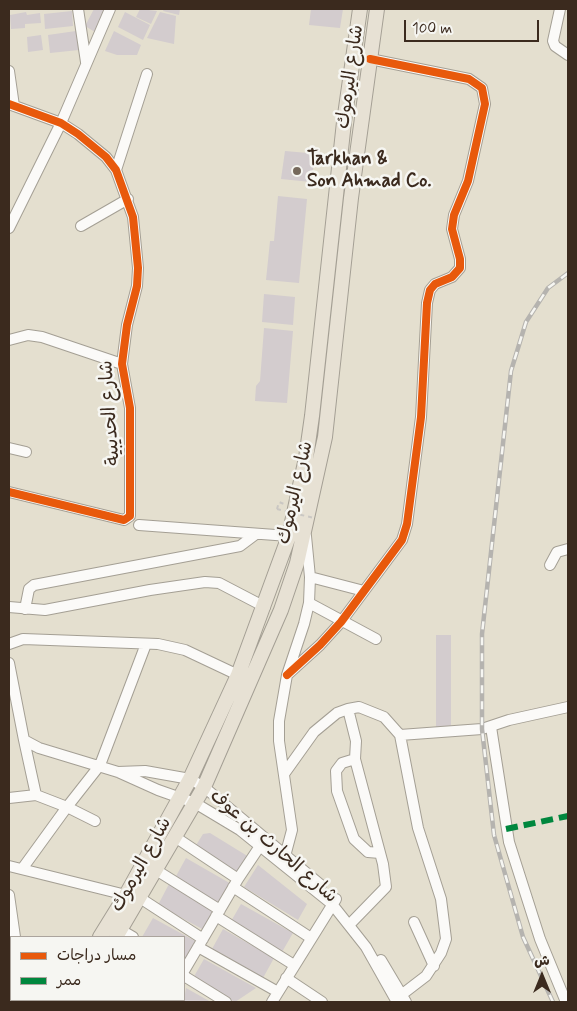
<!DOCTYPE html>
<meta charset="utf-8">
<style>
body{margin:0}
#map{position:relative;width:577px;height:1011px;overflow:hidden;background:#e4dfcf;font-family:Mynerve,"Playpen Sans Arabic",sans-serif}
canvas{display:block}
.frame{position:absolute;inset:0;border:10px solid #3b2a1e;pointer-events:none}
.legend{position:absolute;left:10px;top:936px;width:175px;height:65px;box-sizing:border-box;background:#f6f6f2;border:1px solid #aba49d;margin:0;padding:6px 9px;list-style:none;font-size:15px;color:#3b2a1e}
.legend li{display:flex;align-items:center;gap:10px;height:25px}
.legend b{width:25px;border:1px solid #aba49d}
.north{position:absolute;left:517px;top:951px;width:50px;height:50px;-webkit-text-stroke:4px #f6f6f2;paint-order:stroke;rotate:0deg;font-size:14px;font-weight:700;line-height:20px;text-align:center;color:#3b2a1e}
.north::after{content:'';display:block;margin:auto;width:18px;height:22px;background:#3b2a1e;clip-path:polygon(50% 0,100% 100%,50% 72%,0 100%)}
.scale{position:absolute;left:404px;top:20px;width:135px;height:22px;box-sizing:border-box;border:2px solid #3b2a1e;border-top:0;padding-left:6px;font-size:15px;line-height:18px;white-space:nowrap;color:#3b2a1e;-webkit-text-stroke:4px #f6f6f2;paint-order:stroke}
</style>
<div id="map">
<canvas width="577" height="1011"></canvas>
<div class="frame"></div>
<ul class="legend">
<li><b style="height:6px;background:#e8590c"></b>مسار دراجات</li>
<li><b style="height:6px;background:#00873e"></b>ممر</li>
</ul>
<div class="north">ش</div>
<div class="scale">100 m</div>
</div>
<script>
const ctx = document.querySelector('canvas').getContext('2d');
ctx.lineJoin = 'round';
function fillPath(path, color) {
  ctx.fillStyle = color;
  ctx.fill(path, 'evenodd');
}
function toPath(rows) {
  const path = new Path2D();
  for (const r of rows) {
    path.moveTo(r[0], r[1]);
    for (let i = 2; i < r.length; i += 2) path.lineTo(r[i], r[i + 1]);
  }
  return path;
}
function stroke(path, color, width, dash) {
  ctx.strokeStyle = color;
  ctx.lineWidth = width;
  ctx.lineCap = dash ? 'butt' : 'round';
  ctx.setLineDash(dash || []);
  ctx.stroke(path);
}
function drawText(font, color, halo, rows, align = 'center') {
  ctx.font = font + ' Mynerve,"Playpen Sans Arabic",sans-serif';
  ctx.lineWidth = 5;
  ctx.setLineDash([]);
  ctx.textBaseline = 'middle';
  ctx.strokeStyle = halo;
  ctx.fillStyle = color;
  for (const [text, x, y, turn = 0] of rows) {
    ctx.save();
    ctx.translate(x, y);
    ctx.rotate((+turn || 0) * Math.PI / 180);
    ctx.textAlign = isNaN(turn) ? turn : align;
    if (halo) ctx.strokeText(text, 0, 0);
    ctx.fillText(text, 0, 0);
    ctx.restore();
  }
}
fillPath(toPath([
 [94,9,108,9,95,32,85,26],
 [140,9,157,11,151,24,136,17],
 [164,9,180,9,179,15,163,11],
 [311,9,343,9,340,28,309,25],
 [72,11,73,26,45,29,44,14],
 [26,12,27,15,40,13,41,23,25,24,25,28,11,29,10,15],
 [125,12,150,25,143,40,118,27],
 [160,12,176,16,174,44,147,38],
 [76,31,79,50,50,53,48,35],
 [114,31,141,45,137,55,117,55,105,51],
 [41,35,43,50,28,52,27,37],
 [285,151,308,153,312,156,314,163,311,182,281,179],
 [278,196,307,199,299,283,266,280,270,241,274,241],
 [264,294,295,297,293,325,262,322],
 [264,328,293,331,287,403,255,401,256,386,260,381],
 [436,635,451,635,451,729,436,729],
 [210,833,249,857,239,873,195,847,203,834],
 [186,858,233,885,221,904,175,878],
 [258,865,307,904,298,920,244,887],
 [169,884,215,909,204,930,158,905],
 [241,904,293,933,282,952,230,923],
 [153,918,197,942,186,962,184,961,184,937,142,937],
 [223,929,274,958,263,978,212,949],
 [11,942,11,968,9,968,9,943],
 [204,959,256,988,235,1002,192,980],
 [186,988,211,1002,177,1002,179,1000,184,1000]
]), '#d3ccce');
const minor = toPath([
 [78,9,86,62],
 [560,9,553,41,555,46,568,55],
 [9,71,14,106],
 [9,104,61,123,78,134,106,157,116,170,133,217,138,268,137,286,127,325,122,364,130,408,130,516,124,520,9,492],
 [116,170,147,74],
 [81,226,128,199],
 [9,228,61,123,110,9],
 [9,340,28,335,42,337,122,364],
 [9,448,26,452],
 [139,525,289,536],
 [550,565,557,552,568,549],
 [310,577,364,591],
 [309,603,376,639],
 [9,607,45,610,150,590,205,582,219,583,265,607],
 [25,609,29,589,34,585,240,546,256,534],
 [9,644,23,639,158,644,185,650,238,675],
 [9,663,24,740,39,748,118,772,158,790,195,803,240,830,332,904,366,947,397,1002],
 [287,675,320,645,341,622,402,540,407,524,421,417,427,303,430,290,435,284,452,277,460,268,460,259,452,229,454,215,468,181,485,104,482,88,469,79,370,59],
 [348,709,356,741,355,759,383,864,386,887,350,924],
 [491,727,509,842,540,939,566,1002],
 [400,735,482,729,509,720,568,707],
 [24,740,36,795,67,807,95,821],
 [355,759,342,763,336,771,337,791,354,839,368,852,380,853],
 [118,772,145,771,190,779,204,787,321,885],
 [284,774,314,732,337,713,348,709,359,707,384,717,400,735,418,828,441,899,446,939,441,953,426,976,396,999],
 [9,798,36,795],
 [175,837,238,879,260,846],
 [284,860,292,830,279,741,279,721,287,675,304,624,309,603,310,577,306,536],
 [9,866,126,895],
 [22,869,67,807,100,765,146,644],
 [156,870,220,910],
 [233,887,311,938],
 [9,895,15,937],
 [140,898,203,939],
 [216,916,294,965],
 [414,922,434,966],
 [121,930,133,937],
 [198,947,278,992],
 [381,960,406,1002],
 [184,971,238,879],
 [184,976,226,1002],
 [286,978,322,1002],
 [24,1000,24,1002],
 [165,1002,167,1000],
 [272,1002,336,899]
]);
const highway = toPath([
 [100,937,126,895,190,779,238,675,289,536,306,458,312,416,344,122,360,9],
 [116,937,204,787,281,610,297,563,325,437,351,198,377,9],
 [61,1002,62,1000],
 [78,1002,80,1000]
]);
stroke(minor, '#a49f94', 12);
stroke(highway, '#a49f94', 16);
stroke(toPath([
 [277,509,279,502,284,504]
]), '#cac7c3', 2, [4, 4]);
stroke(minor, '#fbfaf8', 10);
stroke(highway, '#e7e1d4', 14);
const rail = toPath([
 [553,1002,523,937,494,835,482,729,482,634,511,371,526,322,548,288,568,273]
]);
stroke(rail, '#b5b3af', 4.5);
stroke(rail, '#f6f6f2', 2.5, [8]);
stroke(toPath([
 [277,509,314,518]
]), '#cac7c3', 2, [4, 4]);
stroke(toPath([
 [506,829,568,816]
]), '#00873e', 6, [12, 6]);
stroke(toPath([
 [9,104,61,123,78,134,106,157,116,170,133,217,138,268,137,286,127,325,122,364,130,408,130,516,124,520,9,492],
 [287,675,320,645,341,622,402,540,407,524,421,417,427,303,430,290,435,284,452,277,460,268,460,259,452,229,454,215,468,181,485,104,482,88,469,79,370,59]
]), '#e8590c', 8);
for (const [x, y, r, color] of [
 [297,171,5,"#76695c"]
]) {
  const dot = new Path2D();
  dot.arc(x, y, r, 0, 2 * Math.PI);
  ctx.fillStyle = color;
  ctx.fill(dot);
  stroke(dot, '#f6f6f2', 2);
}
drawText('19px', '#3b2a1e', '#f6f6f2', [
 ["شارع اليرموك",351,77,-82],
 ["شارع الحديبية",111,413,-94],
 ["شارع اليرموك",296,493,-77],
 ["شارع الحارث بن عوف",273,847,41],
 ["شارع اليرموك",142,865,-61]
]);
drawText('bold 19px', '#3b2a1e', '#f6f6f2', [
 ["Tarkhan &",307,160],
 ["Son Ahmad Co.",307,182]
], 'left');
</script>
